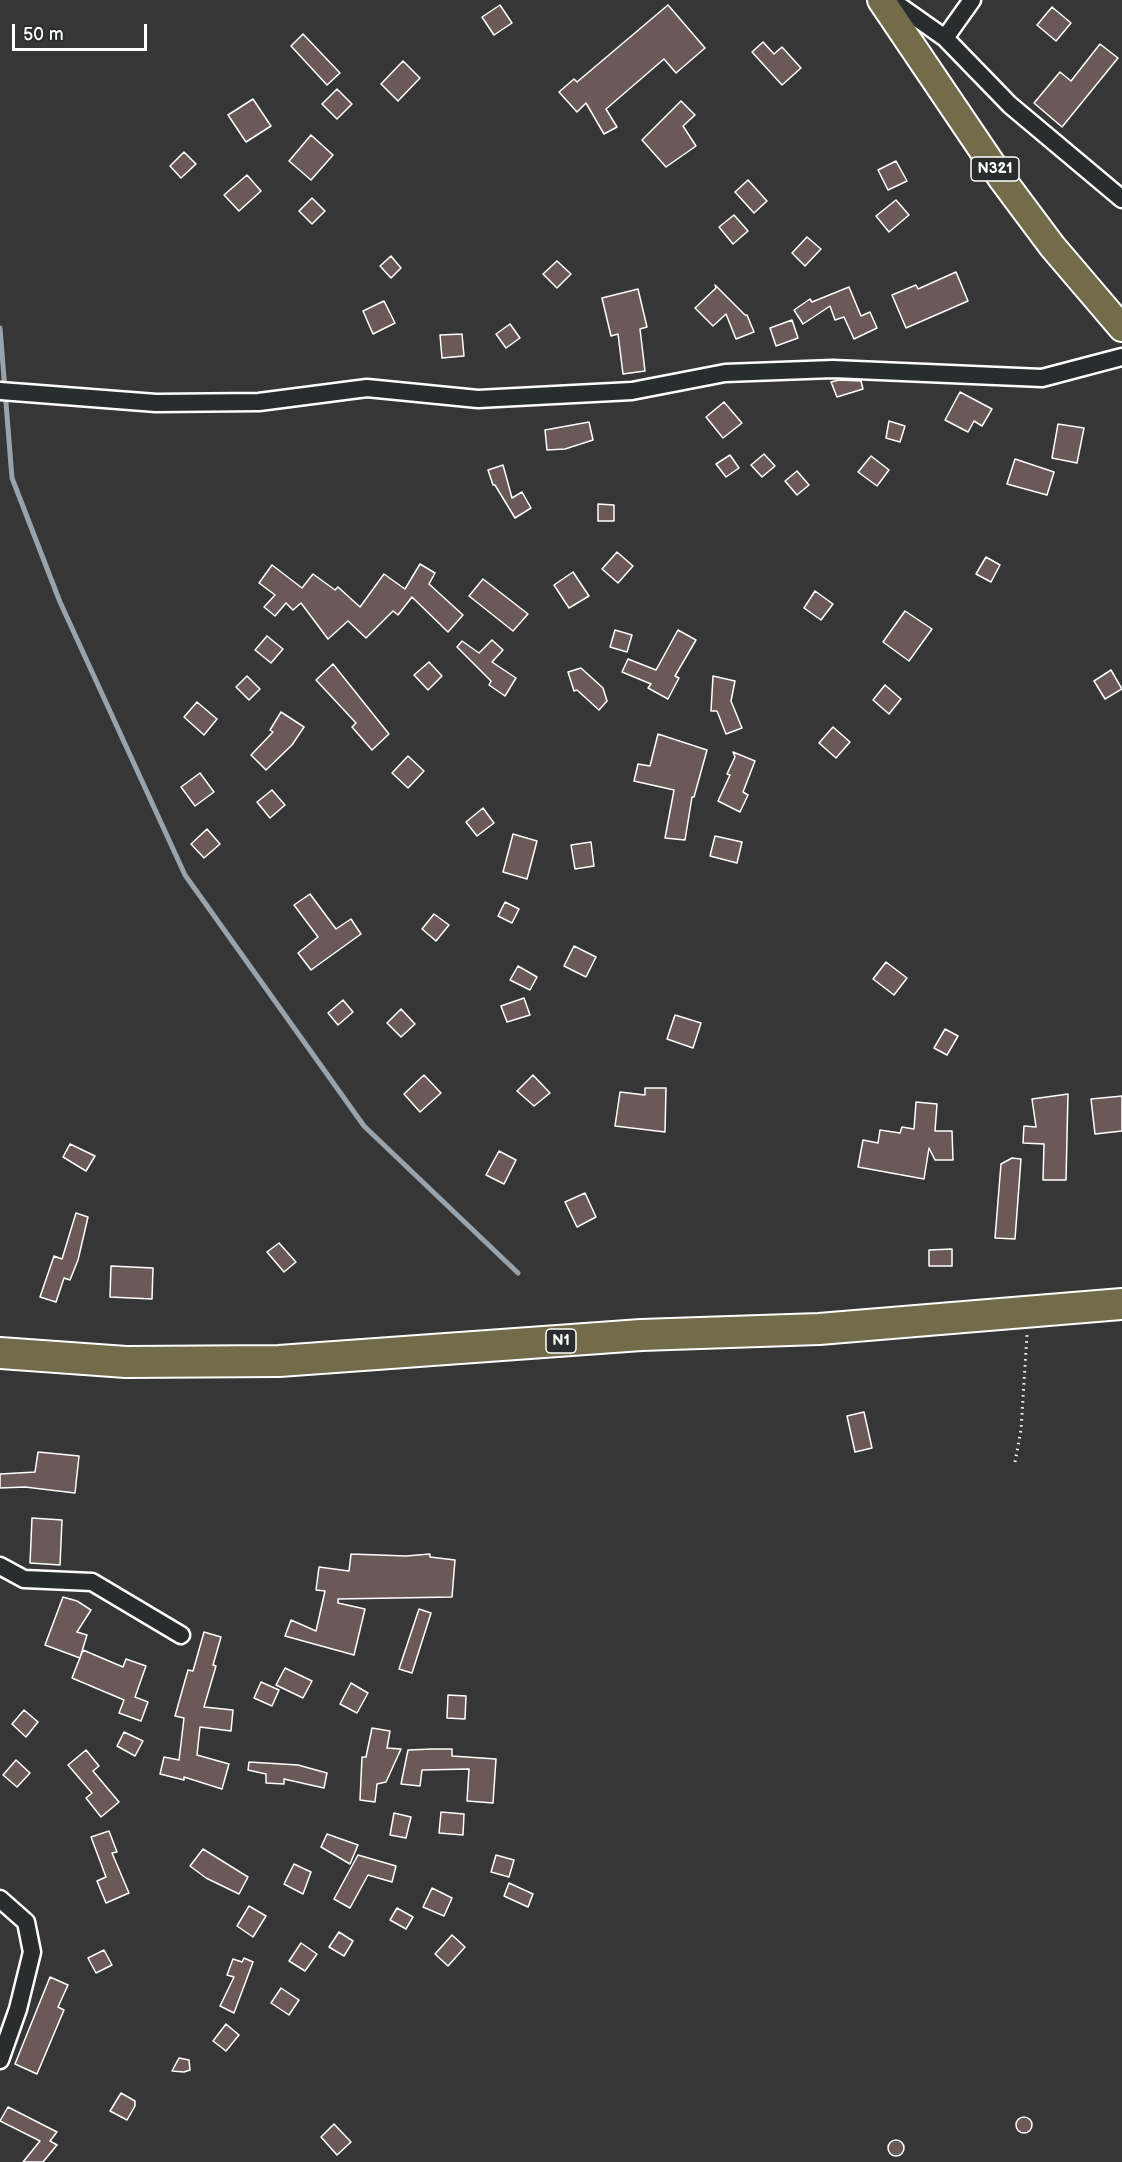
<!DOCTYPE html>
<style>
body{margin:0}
#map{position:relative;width:1122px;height:2162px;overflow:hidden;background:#373636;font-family:"Balsamiq Sans",sans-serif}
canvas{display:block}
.scale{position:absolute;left:12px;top:24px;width:135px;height:27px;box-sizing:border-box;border:3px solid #fff;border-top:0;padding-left:8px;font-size:18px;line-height:21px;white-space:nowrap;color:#fff;-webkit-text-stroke:4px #2a2d2e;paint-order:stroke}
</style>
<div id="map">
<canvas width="1122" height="2162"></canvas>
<div class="scale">50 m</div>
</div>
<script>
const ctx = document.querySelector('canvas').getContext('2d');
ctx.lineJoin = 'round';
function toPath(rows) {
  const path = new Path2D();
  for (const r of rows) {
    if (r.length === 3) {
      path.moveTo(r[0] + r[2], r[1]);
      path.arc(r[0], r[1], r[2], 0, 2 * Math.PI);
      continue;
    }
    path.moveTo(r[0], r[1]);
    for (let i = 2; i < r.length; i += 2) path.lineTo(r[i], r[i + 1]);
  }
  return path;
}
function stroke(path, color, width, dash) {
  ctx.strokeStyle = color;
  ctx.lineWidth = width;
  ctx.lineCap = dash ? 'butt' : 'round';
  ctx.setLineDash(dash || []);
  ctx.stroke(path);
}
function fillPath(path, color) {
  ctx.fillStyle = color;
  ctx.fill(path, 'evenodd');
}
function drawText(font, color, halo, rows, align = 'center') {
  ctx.font = font + ' "Balsamiq Sans",sans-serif';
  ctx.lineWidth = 6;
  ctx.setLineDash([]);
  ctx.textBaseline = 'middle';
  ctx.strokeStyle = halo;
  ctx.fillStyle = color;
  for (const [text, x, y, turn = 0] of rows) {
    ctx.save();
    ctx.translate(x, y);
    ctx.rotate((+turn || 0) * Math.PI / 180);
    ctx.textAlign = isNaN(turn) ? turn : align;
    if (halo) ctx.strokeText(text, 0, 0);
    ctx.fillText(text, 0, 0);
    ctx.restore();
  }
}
stroke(toPath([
 [0,328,12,478,60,602,185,875,364,1126,518,1273]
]), '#98a3ac', 5);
const building = toPath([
 [500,5,512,23,494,35,482,17,500,5],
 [668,5,705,48,676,73,664,59,606,109,617,127,604,134,586,103,577,112,559,92,574,79,577,82,668,5],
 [1052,7,1071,23,1056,41,1037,25,1052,7],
 [303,34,340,73,327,85,291,46,303,34],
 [763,42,774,54,782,47,801,68,782,85,752,52,763,42],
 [1100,44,1118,58,1062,127,1034,103,1060,72,1071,81,1100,44],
 [403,61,420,78,398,101,381,84,403,61],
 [337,89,352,104,337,119,322,104,337,89],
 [253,99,271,126,246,142,228,115,253,99],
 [681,101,695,115,683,126,696,146,666,167,642,140,681,101],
 [311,135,333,155,311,180,289,161,311,135],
 [184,152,196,164,181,178,170,166,184,152],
 [896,161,907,181,888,190,878,170,896,161],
 [247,175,261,191,239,211,224,195,247,175],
 [748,180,767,201,754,213,735,192,748,180],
 [312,198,325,211,312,224,299,211,312,198],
 [896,200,909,215,889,232,876,216,896,200],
 [734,215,748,231,733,244,719,227,734,215],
 [807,237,821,249,805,266,792,253,807,237],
 [391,256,401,268,391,278,380,266,391,256],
 [557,261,571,274,557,288,543,274,557,261],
 [956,272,968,301,906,328,892,295,916,285,918,289,956,272],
 [715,285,745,315,747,315,754,332,736,339,726,314,713,326,695,308,716,288,715,285],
 [849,287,861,316,870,312,877,328,854,339,844,317,835,320,830,306,803,324,794,310,810,299,812,302,849,287],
 [638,289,647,327,640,329,645,371,623,374,618,334,611,336,602,298,638,289],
 [384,301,395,323,373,334,363,311,384,301],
 [792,320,798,338,776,346,770,328,792,320],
 [510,324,520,338,506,348,496,334,510,324],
 [462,334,464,356,442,358,440,335,462,334],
 [839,380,861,381,863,389,837,397,831,382,839,380],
 [960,392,992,409,982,426,974,421,968,432,945,420,960,392],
 [724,402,742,423,723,438,706,417,724,402],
 [889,421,905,426,900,442,886,438,889,421],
 [589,422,593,440,565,449,547,450,545,430,589,422],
 [1058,424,1084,428,1077,463,1052,458,1058,424],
 [764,454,775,466,762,477,751,465,764,454],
 [730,455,739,468,726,477,716,464,730,455],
 [871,456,889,470,877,486,858,472,871,456],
 [1015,459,1054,472,1047,495,1007,484,1015,459],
 [503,465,512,498,522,492,531,508,515,518,495,485,493,485,488,470,503,465],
 [797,471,809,485,797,495,785,481,797,471],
 [598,504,614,505,614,521,598,521,598,504],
 [617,552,633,566,618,583,602,569,617,552],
 [986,557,1000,565,991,582,976,574,986,557],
 [420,564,435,573,429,584,463,615,448,632,412,597,398,615,393,611,366,638,348,621,328,639,301,603,293,610,286,603,275,616,264,607,275,595,259,583,272,565,302,588,313,574,335,590,338,587,360,607,384,574,405,589,420,564],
 [573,572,589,596,569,608,554,585,573,572],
 [483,579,528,614,513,631,469,596,483,579],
 [815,591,833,604,821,620,804,608,815,591],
 [905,611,932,629,909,661,883,642,905,611],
 [615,630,632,635,627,652,610,647,615,630],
 [678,630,696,640,675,676,679,678,668,699,648,688,651,684,622,672,628,659,656,670,678,630],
 [267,636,283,649,271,663,255,650,267,636],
 [492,640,503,650,492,662,516,678,505,696,489,685,491,681,457,647,462,641,479,653,492,640],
 [429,662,442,676,428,690,414,675,429,662],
 [333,664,389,734,372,750,352,727,356,723,316,680,333,664],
 [581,668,603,688,607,701,599,710,577,690,574,691,568,672,581,668],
 [1111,670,1122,689,1105,699,1094,681,1111,670],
 [247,676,260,689,249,700,236,687,247,676],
 [713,676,735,681,731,701,742,728,726,734,717,711,711,711,713,676],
 [885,685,901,699,889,714,873,700,885,685],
 [197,702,217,719,204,735,184,717,197,702],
 [281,712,304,727,292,745,266,770,251,755,273,732,270,730,281,712],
 [833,727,850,742,836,758,819,743,833,727],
 [658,734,707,750,694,797,692,797,685,840,665,838,674,790,634,781,638,764,650,766,658,734],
 [733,752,755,761,743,792,748,795,740,812,718,801,730,775,727,774,735,757,733,752],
 [408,756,424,771,408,788,392,773,408,756],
 [200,773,214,792,195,806,181,787,200,773],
 [272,790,285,805,270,818,257,802,272,790],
 [483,808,494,823,477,836,466,822,483,808],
 [207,829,220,844,204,858,191,844,207,829],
 [513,834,537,841,527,879,503,872,513,834],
 [715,836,742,842,737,863,710,856,715,836],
 [591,842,594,866,575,869,571,845,591,842],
 [310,894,336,929,351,919,361,934,311,970,298,953,318,937,294,905,310,894],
 [505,902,519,909,512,923,498,916,505,902],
 [434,914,449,925,436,941,422,929,434,914],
 [574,946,596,957,586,977,564,966,574,946],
 [886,962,907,978,894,995,873,979,886,962],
 [518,966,537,977,530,990,510,980,518,966],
 [524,998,530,1015,507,1022,501,1006,524,998],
 [343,1000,353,1012,338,1025,328,1013,343,1000],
 [401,1009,415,1024,401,1037,387,1023,401,1009],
 [675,1015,701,1023,693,1048,667,1039,675,1015],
 [945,1029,958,1036,947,1055,934,1048,945,1029],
 [424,1075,441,1093,420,1112,404,1094,424,1075],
 [533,1075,550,1093,534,1106,517,1091,533,1075],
 [645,1088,666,1088,665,1132,615,1126,620,1092,645,1095,645,1088],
 [1068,1094,1066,1180,1043,1180,1044,1144,1023,1143,1024,1126,1036,1127,1032,1099,1068,1094],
 [1122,1096,1122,1131,1095,1134,1091,1099,1122,1096],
 [916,1102,937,1104,935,1131,952,1131,953,1160,935,1160,929,1148,924,1179,858,1167,863,1140,878,1143,880,1130,900,1133,902,1127,914,1129,916,1102],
 [70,1144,95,1156,86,1171,63,1157,70,1144],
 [499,1151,516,1160,504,1184,486,1175,499,1151],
 [1012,1158,1021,1159,1015,1239,995,1238,1001,1164,1012,1158],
 [585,1193,596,1217,577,1227,565,1202,585,1193],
 [76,1213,88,1217,78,1260,70,1280,64,1278,56,1302,40,1297,54,1256,62,1259,76,1213],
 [279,1243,296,1262,284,1272,267,1252,279,1243],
 [952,1249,952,1266,929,1266,929,1250,952,1249],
 [111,1266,153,1268,152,1299,110,1297,111,1266],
 [864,1412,872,1448,855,1452,847,1416,864,1412],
 [38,1452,79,1456,75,1493,25,1487,0,1488,0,1474,35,1472,38,1452],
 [32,1518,62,1520,60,1565,30,1563,32,1518],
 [351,1554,406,1556,430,1554,430,1557,455,1560,452,1597,338,1599,338,1603,365,1609,354,1655,285,1636,291,1620,316,1631,325,1591,316,1590,319,1567,349,1571,351,1554],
 [63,1597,77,1601,91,1610,77,1632,87,1635,80,1658,45,1645,63,1597],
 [419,1609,431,1613,412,1673,399,1669,419,1609],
 [204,1632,221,1637,213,1665,216,1666,204,1707,233,1710,231,1731,200,1727,197,1755,229,1764,222,1789,184,1777,184,1780,160,1774,164,1757,179,1760,184,1718,175,1716,188,1670,193,1671,204,1632],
 [83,1650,123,1667,126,1659,146,1666,135,1697,148,1702,141,1721,119,1713,124,1700,72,1678,83,1650],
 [285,1668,312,1681,303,1698,276,1685,285,1668],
 [261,1682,279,1690,272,1706,254,1698,261,1682],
 [351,1683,368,1693,357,1713,340,1704,351,1683],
 [448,1695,466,1696,465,1719,447,1718,448,1695],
 [24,1710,38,1722,26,1737,12,1724,24,1710],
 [372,1728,390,1731,387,1748,401,1749,386,1782,377,1784,375,1802,360,1800,362,1757,366,1757,372,1728],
 [124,1732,143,1741,135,1756,117,1746,124,1732],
 [432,1749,452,1749,452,1756,496,1759,493,1803,467,1801,469,1769,422,1770,420,1786,401,1784,408,1750,432,1749],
 [86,1750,99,1766,93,1771,119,1802,101,1817,86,1798,92,1793,68,1765,86,1750],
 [16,1760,30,1773,17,1787,3,1775,16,1760],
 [249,1762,298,1765,327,1773,324,1788,284,1779,284,1784,266,1783,266,1774,248,1770,249,1762],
 [441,1812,464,1814,463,1835,439,1833,441,1812],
 [394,1813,411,1817,406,1838,390,1835,394,1813],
 [109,1831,117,1852,112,1853,129,1893,106,1903,97,1881,106,1877,91,1837,109,1831],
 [327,1834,358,1845,350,1864,321,1847,327,1834],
 [203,1849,248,1877,239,1894,206,1878,190,1866,203,1849],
 [358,1855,396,1866,392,1882,368,1875,350,1908,334,1899,358,1855],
 [496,1855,514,1860,509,1877,491,1872,496,1855],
 [294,1864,311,1872,303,1894,284,1884,294,1864],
 [509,1883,533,1894,528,1907,504,1896,509,1883],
 [432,1888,452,1898,444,1916,423,1907,432,1888],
 [249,1906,266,1916,253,1937,237,1926,249,1906],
 [397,1908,413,1917,406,1929,390,1920,397,1908],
 [339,1932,353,1941,344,1956,329,1947,339,1932],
 [452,1935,465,1947,448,1966,435,1954,452,1935],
 [301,1943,317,1954,305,1971,289,1961,301,1943],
 [104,1950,112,1965,96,1973,88,1958,104,1950],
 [244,1958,253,1962,234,2013,220,2006,234,1977,227,1975,233,1959,242,1962,244,1958],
 [50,1977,68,1985,58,2007,64,2010,37,2074,15,2064,50,1977],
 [281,1988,299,2000,289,2015,271,2003,281,1988],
 [226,2024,239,2035,226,2051,213,2041,226,2024],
 [179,2058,189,2060,190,2070,184,2072,172,2071,179,2058],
 [121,2093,135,2101,135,2106,127,2120,110,2111,121,2093],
 [8,2107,57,2132,50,2141,57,2145,43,2162,23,2162,40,2141,0,2121,8,2107],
 [1024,2125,8],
 [334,2124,351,2142,337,2155,321,2137,334,2124],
 [896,2148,8]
]);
fillPath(building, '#6b5957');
stroke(building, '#fff', 1.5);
const street = toPath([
 [891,0,945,38,1010,105,1122,199],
 [945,38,972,0],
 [0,391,156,403,259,402,367,388,478,399,632,391,725,373,833,369,1042,378,1122,357],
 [0,1566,24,1579,92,1582,181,1635],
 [0,1899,26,1922,32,1952,18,2009,0,2060]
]);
const primary = toPath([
 [881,0,1002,179,1052,246,1122,328]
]);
const highway = toPath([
 [0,1353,126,1362,279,1361,641,1335,819,1329,1122,1304]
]);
stroke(street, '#fff', 21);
stroke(primary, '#fff', 30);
stroke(highway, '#fff', 34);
stroke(toPath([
 [1015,1462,1021,1430,1027,1335]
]), '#fff', 3, [1.5, 4.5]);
stroke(street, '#2a2d2e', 16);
stroke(primary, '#736c4b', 26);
stroke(highway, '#736c4b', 30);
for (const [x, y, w] of [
 [995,169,48],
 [561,1341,30]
]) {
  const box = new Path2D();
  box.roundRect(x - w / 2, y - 12, w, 24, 4.5);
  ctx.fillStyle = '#2a2d2e';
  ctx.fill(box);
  stroke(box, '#fff', 1.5);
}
drawText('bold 15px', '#fff', null, [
 ["N321",995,169],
 ["N1",561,1341]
]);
</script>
